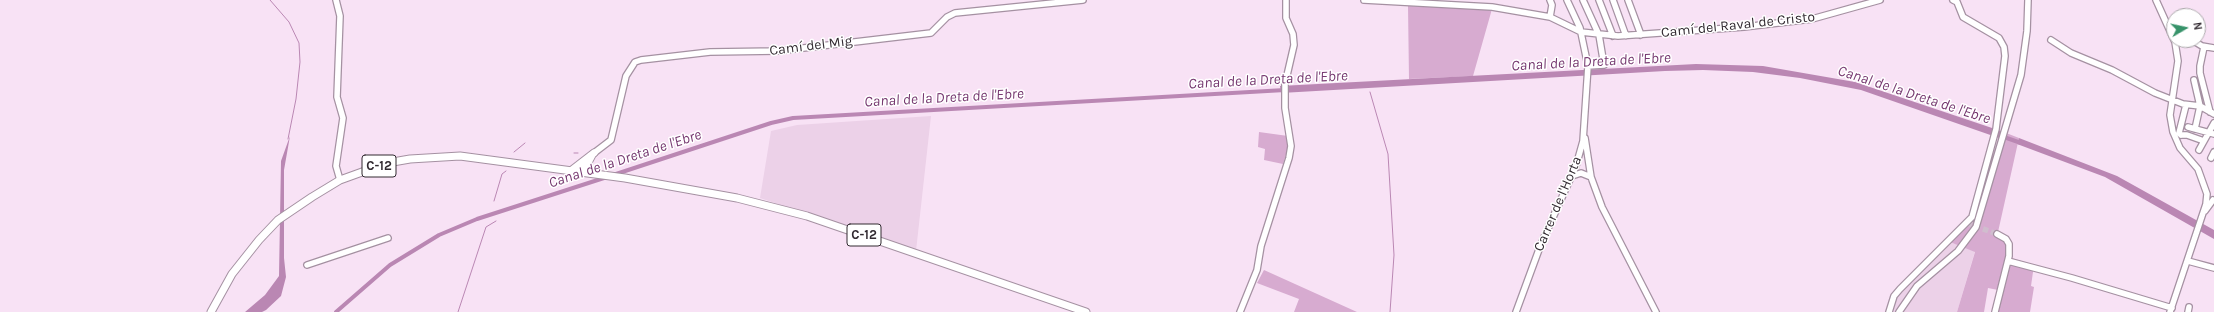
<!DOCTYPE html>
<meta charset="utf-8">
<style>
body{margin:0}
#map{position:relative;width:2214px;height:312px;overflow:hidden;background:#f8e2f5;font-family:Karla,sans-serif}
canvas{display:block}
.north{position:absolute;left:2166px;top:8px;width:40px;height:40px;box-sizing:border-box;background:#fff;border:1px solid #adaaad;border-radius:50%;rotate:81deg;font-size:11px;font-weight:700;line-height:16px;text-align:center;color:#322a31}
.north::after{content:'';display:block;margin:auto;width:14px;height:18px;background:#37936a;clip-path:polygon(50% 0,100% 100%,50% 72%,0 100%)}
</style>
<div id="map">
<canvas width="2214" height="312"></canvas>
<div class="north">N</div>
</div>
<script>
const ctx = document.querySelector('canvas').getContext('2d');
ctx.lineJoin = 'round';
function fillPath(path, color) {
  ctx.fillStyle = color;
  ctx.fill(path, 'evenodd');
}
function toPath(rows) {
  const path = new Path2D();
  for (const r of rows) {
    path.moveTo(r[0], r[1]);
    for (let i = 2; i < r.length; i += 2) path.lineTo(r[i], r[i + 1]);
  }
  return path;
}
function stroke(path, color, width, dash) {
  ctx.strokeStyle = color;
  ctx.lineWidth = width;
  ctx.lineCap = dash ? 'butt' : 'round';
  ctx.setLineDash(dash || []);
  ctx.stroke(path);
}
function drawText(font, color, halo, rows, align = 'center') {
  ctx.font = font + ' Karla,sans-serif';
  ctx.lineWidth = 3;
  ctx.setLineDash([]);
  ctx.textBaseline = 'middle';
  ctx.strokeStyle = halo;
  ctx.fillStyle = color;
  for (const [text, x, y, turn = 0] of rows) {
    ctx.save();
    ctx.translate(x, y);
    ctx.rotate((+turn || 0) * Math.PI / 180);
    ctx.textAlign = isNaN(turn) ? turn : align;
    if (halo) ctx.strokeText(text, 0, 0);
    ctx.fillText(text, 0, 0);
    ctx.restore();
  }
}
fillPath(toPath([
 [931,116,916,251,760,198,771,131,797,125],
 [1950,242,1975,251,1957,312,1892,312,1896,296]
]), '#ecd1e8');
fillPath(toPath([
 [1408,6,1492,9,1473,76,1409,79],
 [2001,131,2019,138,1998,232,2009,238,2012,258,2034,265,2031,286,2034,287,2030,312,1997,312,2003,291,1988,288,1984,312,1957,312,1975,252,1950,242,1973,219],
 [1259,132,1288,136,1288,148,1283,164,1264,160,1265,149,1258,147],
 [1264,270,1357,312,1294,312,1299,299,1257,283]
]), '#d7abd0');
fillPath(toPath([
 [1696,64,1763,66,1855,82,2001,131,1999,138,1861,90,1800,78,1753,72,1703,70,1665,71,1281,93,1280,86],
 [290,136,284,170,284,258,286,277,281,296,266,310,262,312,245,312,265,295,279,276,281,161],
 [2019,138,2117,176,2214,230,2214,239,2105,177,2017,144]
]), '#ba87b3');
stroke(toPath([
 [270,0,289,22,299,43,300,62,296,99,288,139],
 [1370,92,1388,154,1394,255,1390,312],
 [514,152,525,143],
 [574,153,578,153],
 [494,201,502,174,506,171],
 [458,312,486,227,496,221]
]), '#ba87b3', 1);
stroke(toPath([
 [2001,136,2021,143],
 [613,175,771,123,793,118,1285,90],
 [336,312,390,265,439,235,477,219,607,177]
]), '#ba87b3', 4);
stroke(toPath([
 [1967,223,1997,234]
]), '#d0bdce', 5.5, [5.5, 3]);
const minor = toPath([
 [336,0,340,16,337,97,343,118,336,166,340,180],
 [1364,0,1492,7,1550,17,1581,32,1618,36,1744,27,1812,19,1880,0],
 [1583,0,1599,35,1604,65,1588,66],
 [1599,0,1613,36],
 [1613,0,1626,36],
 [1628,0,1641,35],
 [2156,0,2175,42,2178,61,2170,115,2173,132,2180,148,2198,169,2207,194,2206,204,2170,312],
 [1550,17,1552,5,1550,0],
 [2051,40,2071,53,2112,70,2155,93,2183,104,2200,106,2214,114],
 [2192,40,2202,46,2214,48],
 [2204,47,2200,66,2200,73,2210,112],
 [2194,80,2200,106,2195,129],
 [2188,127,2214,134],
 [2181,135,2179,133,2186,105],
 [2181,135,2187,135,2204,141],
 [1585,138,1591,177,1602,207,1656,312],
 [2199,150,2214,123],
 [594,153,611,140,626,76,635,62,641,60,710,52,778,51,931,33,947,17,955,13,1083,0],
 [2211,158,2214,152],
 [1572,176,1581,173,1591,177],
 [2205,211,2213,200],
 [2008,261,2072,278,2172,308],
 [2188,261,2214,268],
 [307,265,388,238],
 [1240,312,1257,270,1261,246,1289,158,1291,146,1285,108,1285,84,1294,45,1293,34,1286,18,1286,0],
 [1516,312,1541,244,1576,166,1583,141,1588,66,1580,28,1567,0],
 [1889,312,1894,296,1900,289,1972,217,1996,129,2005,56,2004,47,1999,38,1963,17,1957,2,1953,0],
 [1899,312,1917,286,1958,251,1976,227,2021,75,2027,31,2028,0],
 [1995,312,2009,256,2009,244,2006,239,1997,234],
 [2188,312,2189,307]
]);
const major = toPath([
 [572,170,594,153],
 [583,172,592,155],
 [211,312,232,274,259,240,278,220,312,197,340,180,387,163,410,159,460,156,625,178,737,198,807,216,1086,312]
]);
stroke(minor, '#a591a2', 8);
stroke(major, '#a591a2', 9);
stroke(minor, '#fff', 5.5);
stroke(major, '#fff', 7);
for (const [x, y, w] of [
 [379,166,34],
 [864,235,34]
]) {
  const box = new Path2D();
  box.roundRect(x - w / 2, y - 11, w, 22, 3);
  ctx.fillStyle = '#fff';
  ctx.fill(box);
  stroke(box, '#322a31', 1);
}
drawText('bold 13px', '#322a31', null, [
 ["C-12",379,166],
 ["C-12",864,235]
]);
drawText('14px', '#322a31', '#fff', [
 ["Camí del Raval de Cristo",1738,25,-6],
 ["Camí del Mig",811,46,-7],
 ["Carrer de l'Horta",1558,204,-67]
]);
drawText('italic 15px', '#763870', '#fff', [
 ["Canal de la Dreta de l'Ebre",1591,62,-3],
 ["Canal de la Dreta de l'Ebre",1268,80,-3],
 ["Canal de la Dreta de l'Ebre",1914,95,18],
 ["Canal de la Dreta de l'Ebre",944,98,-3],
 ["Canal de la Dreta de l'Ebre",625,159,-18]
]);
</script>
